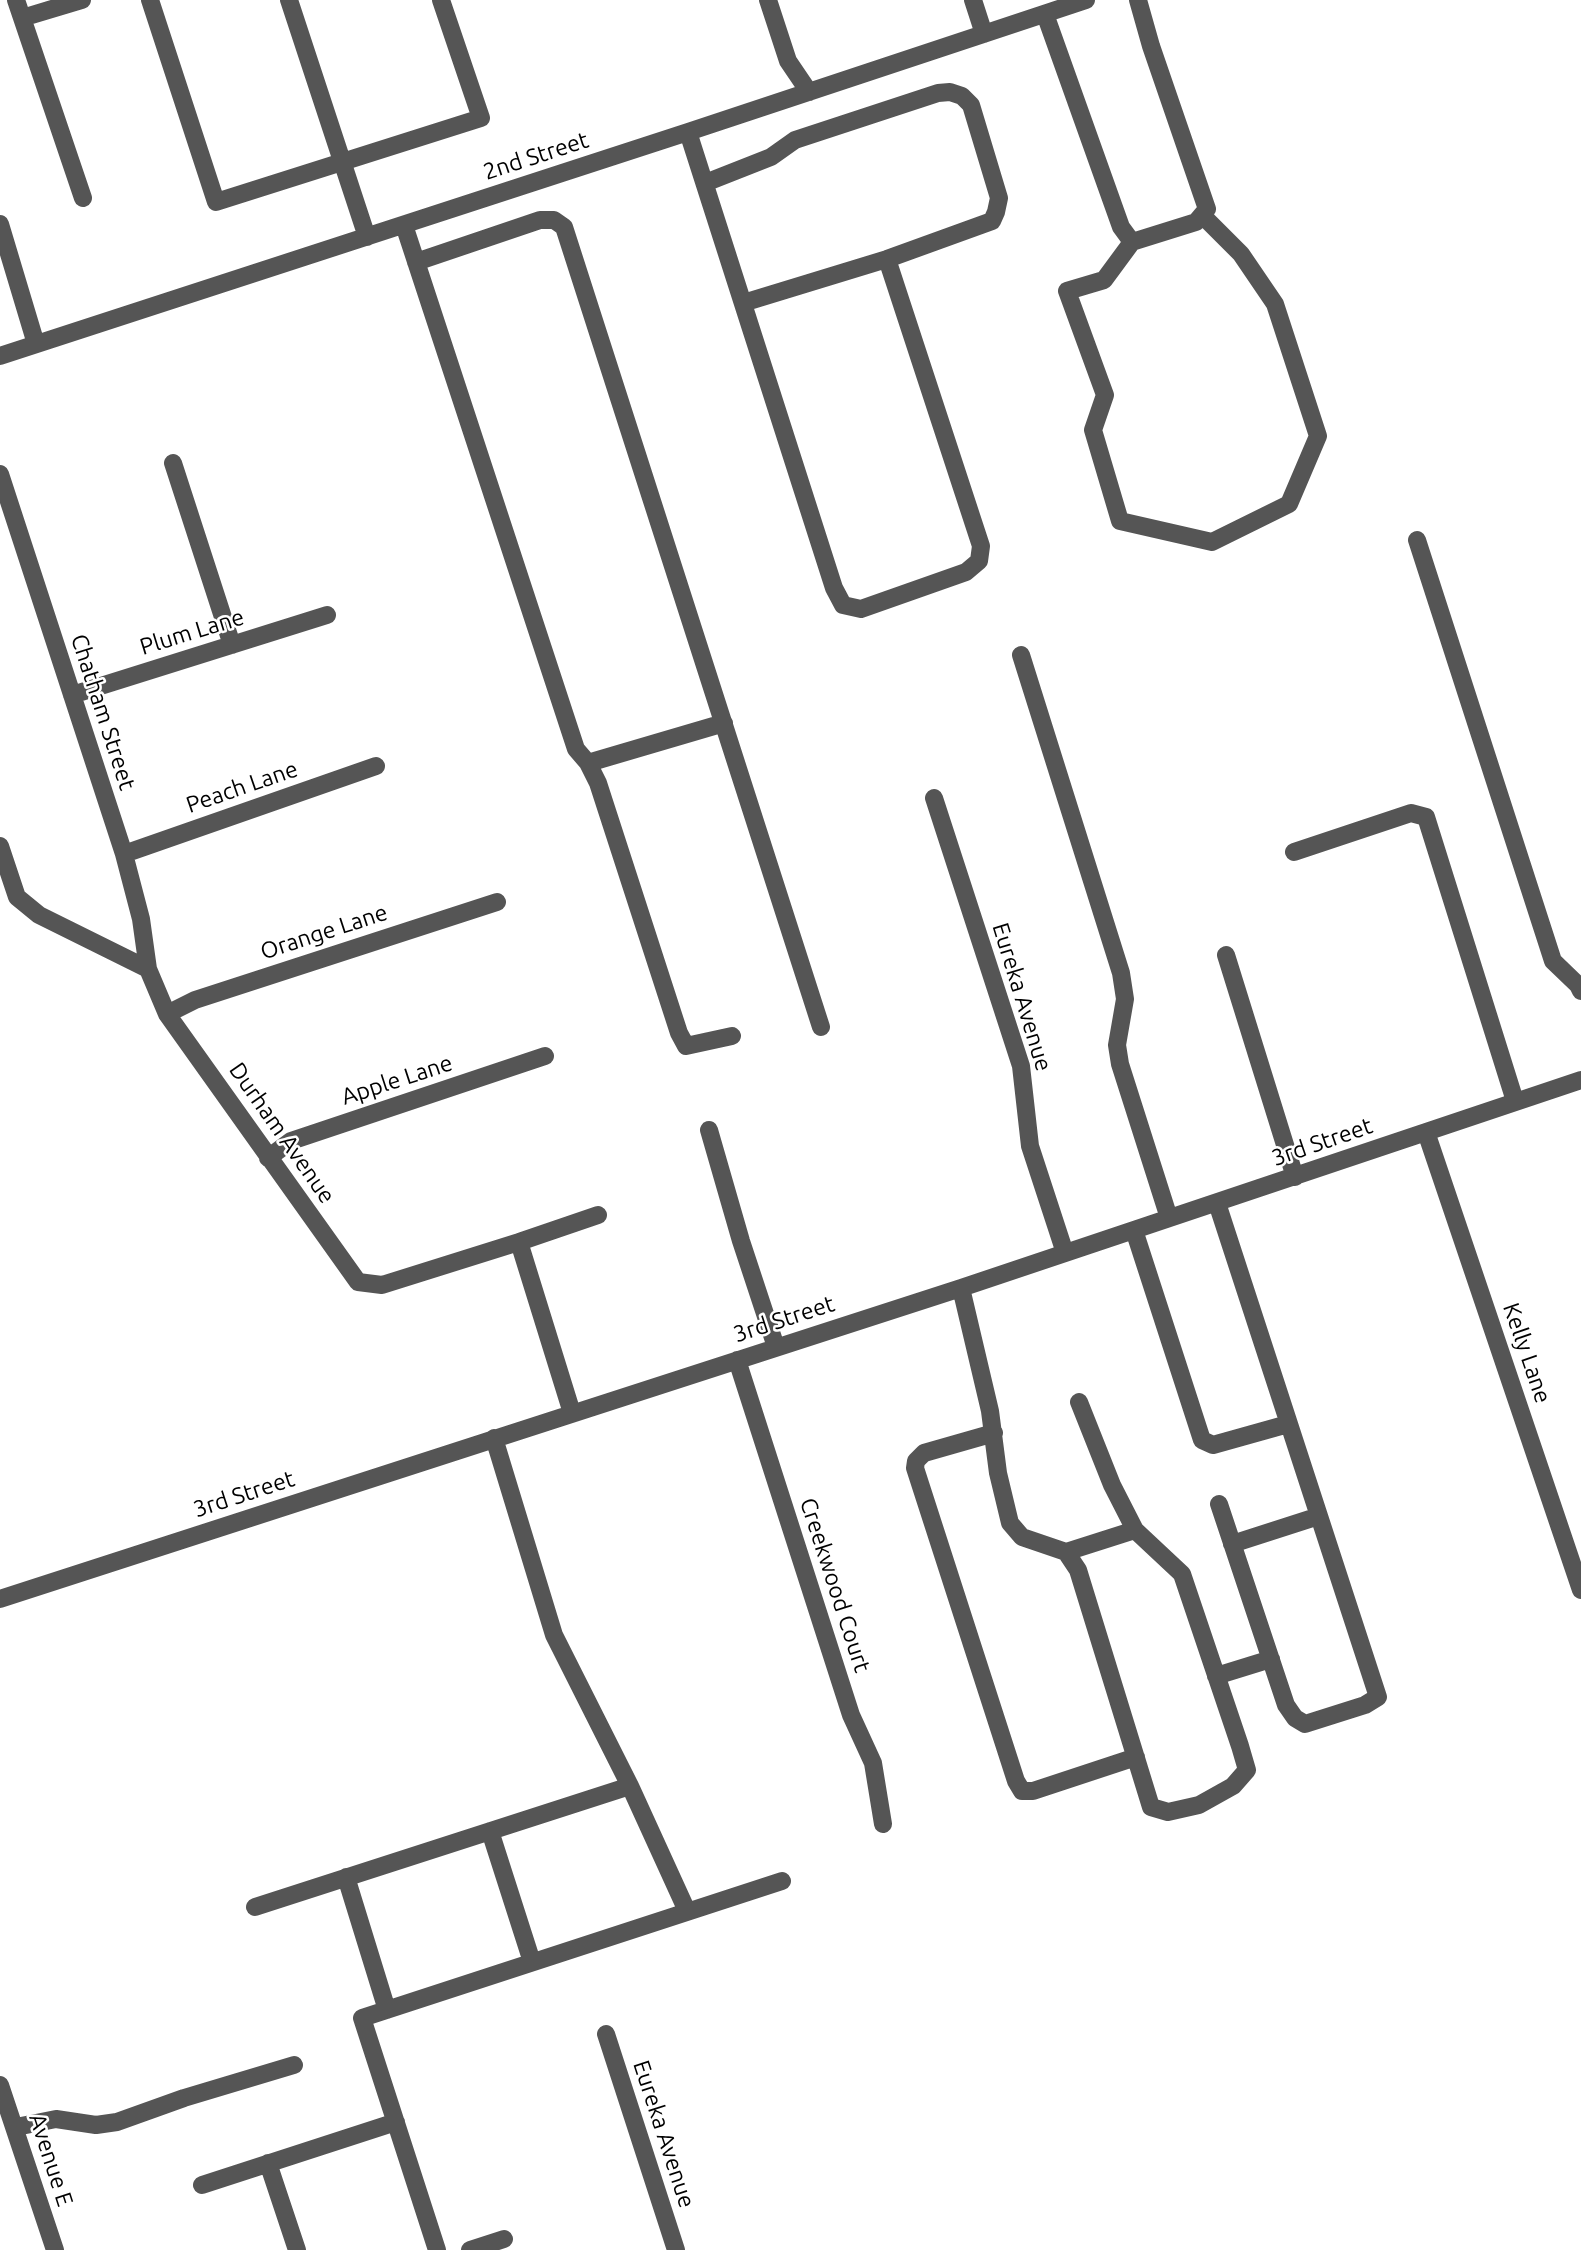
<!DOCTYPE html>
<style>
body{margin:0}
canvas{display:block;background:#fff}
</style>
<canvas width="1581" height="2250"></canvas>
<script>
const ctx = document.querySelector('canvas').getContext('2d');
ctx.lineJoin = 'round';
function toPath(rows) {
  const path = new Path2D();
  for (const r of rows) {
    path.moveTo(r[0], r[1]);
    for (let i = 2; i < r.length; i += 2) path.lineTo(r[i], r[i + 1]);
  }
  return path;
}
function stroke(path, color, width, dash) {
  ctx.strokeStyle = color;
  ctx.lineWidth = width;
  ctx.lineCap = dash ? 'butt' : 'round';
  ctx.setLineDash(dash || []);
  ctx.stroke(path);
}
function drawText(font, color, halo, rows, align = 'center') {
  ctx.font = font + ' Ubuntu,sans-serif';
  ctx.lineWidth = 5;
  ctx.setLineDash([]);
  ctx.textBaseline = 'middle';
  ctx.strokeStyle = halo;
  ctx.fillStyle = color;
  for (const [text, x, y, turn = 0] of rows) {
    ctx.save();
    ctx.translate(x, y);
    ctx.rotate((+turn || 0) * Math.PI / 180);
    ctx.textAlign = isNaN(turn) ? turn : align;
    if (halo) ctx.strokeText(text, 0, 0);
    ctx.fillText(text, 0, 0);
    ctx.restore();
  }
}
stroke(toPath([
 [16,0,83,198],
 [150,0,216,202,481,118,441,0],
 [289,0,367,237],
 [768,0,788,61,809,92],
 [973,0,984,34],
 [1045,14,1121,227,1132,242,1196,222,1207,209,1151,46,1138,0],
 [22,18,82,0],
 [688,132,834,588,843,605,861,609,966,572,979,561,981,546,887,259],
 [705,183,771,157,795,140,938,93,950,92,962,96,971,105,999,198,996,212,992,221,887,259,743,303],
 [0,224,36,344],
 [404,225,576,749,588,763,598,783,679,1033,686,1046,732,1036],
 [1132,242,1104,280,1067,291,1105,395,1093,430,1120,521,1212,542,1289,504,1318,436,1275,304,1241,254,1202,215],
 [416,262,540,220,554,220,564,227,821,1027],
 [0,356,688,132,1086,0],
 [173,463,232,645],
 [0,474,124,854,141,919,148,969],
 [1417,540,1553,961,1578,985,1581,991],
 [1021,655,1121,973,1125,999,1117,1045,1120,1064,1169,1218],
 [72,695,327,615],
 [588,763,724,723],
 [934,798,1021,1066,1030,1146,1065,1253],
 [0,846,17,897,39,915,148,969,167,1014,358,1282,382,1285,519,1242,598,1215],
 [1294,852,1411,813,1426,817,1515,1101],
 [124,854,376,766],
 [1226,955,1295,1177],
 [167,1014,195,1000,497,902],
 [709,1130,741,1241,776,1347],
 [1426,1132,1581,1590],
 [268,1158,291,1141,545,1056],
 [1217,1203,1378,1697,1365,1705,1305,1724,1295,1718,1286,1705,1219,1504],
 [1134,1230,1202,1440,1213,1445,1288,1424],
 [519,1242,572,1413],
 [961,1288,990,1411,998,1473,1010,1523,1022,1537,1066,1552,1078,1570,1151,1807,1168,1812,1199,1805,1233,1786,1247,1770,1240,1746,1182,1574,1135,1530,1112,1485,1079,1402],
 [737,1360,851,1715,873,1763,883,1824],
 [994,1433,924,1453,916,1461,915,1468,1016,1781,1022,1791,1033,1791,1136,1757],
 [494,1438,554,1635,630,1786,687,1911],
 [1232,1544,1319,1516],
 [1066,1552,1135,1530],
 [0,1599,961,1288,1581,1080],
 [1216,1676,1271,1659],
 [490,1831,532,1962],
 [346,1877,387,2010],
 [255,1907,630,1786],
 [606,2034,676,2250],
 [0,2085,55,2250],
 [16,2127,56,2119,96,2125,117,2122,184,2098,294,2065],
 [268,2163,297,2250],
 [202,2185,396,2122],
 [437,2250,362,2018,782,1881],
 [470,2250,504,2239]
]), '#555', 18);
drawText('23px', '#000', '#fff', [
 ["2nd Street",536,156,-18],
 ["Plum Lane",192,632,-17],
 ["Chatham Street",103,712,72],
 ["Peach Lane",242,787,-19],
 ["Orange Lane",324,932,-18],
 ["Eureka Avenue",1022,997,73],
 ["Apple Lane",397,1080,-18],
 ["Durham Avenue",282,1133,55],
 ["3rd Street",1322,1142,-19],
 ["3rd Street",784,1319,-18],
 ["Kelly Lane",1527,1353,71],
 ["3rd Street",244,1494,-18],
 ["Creekwood Court",835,1585,72],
 ["Eureka Avenue",664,2134,72],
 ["Avenue E",51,2160,72]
]);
</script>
